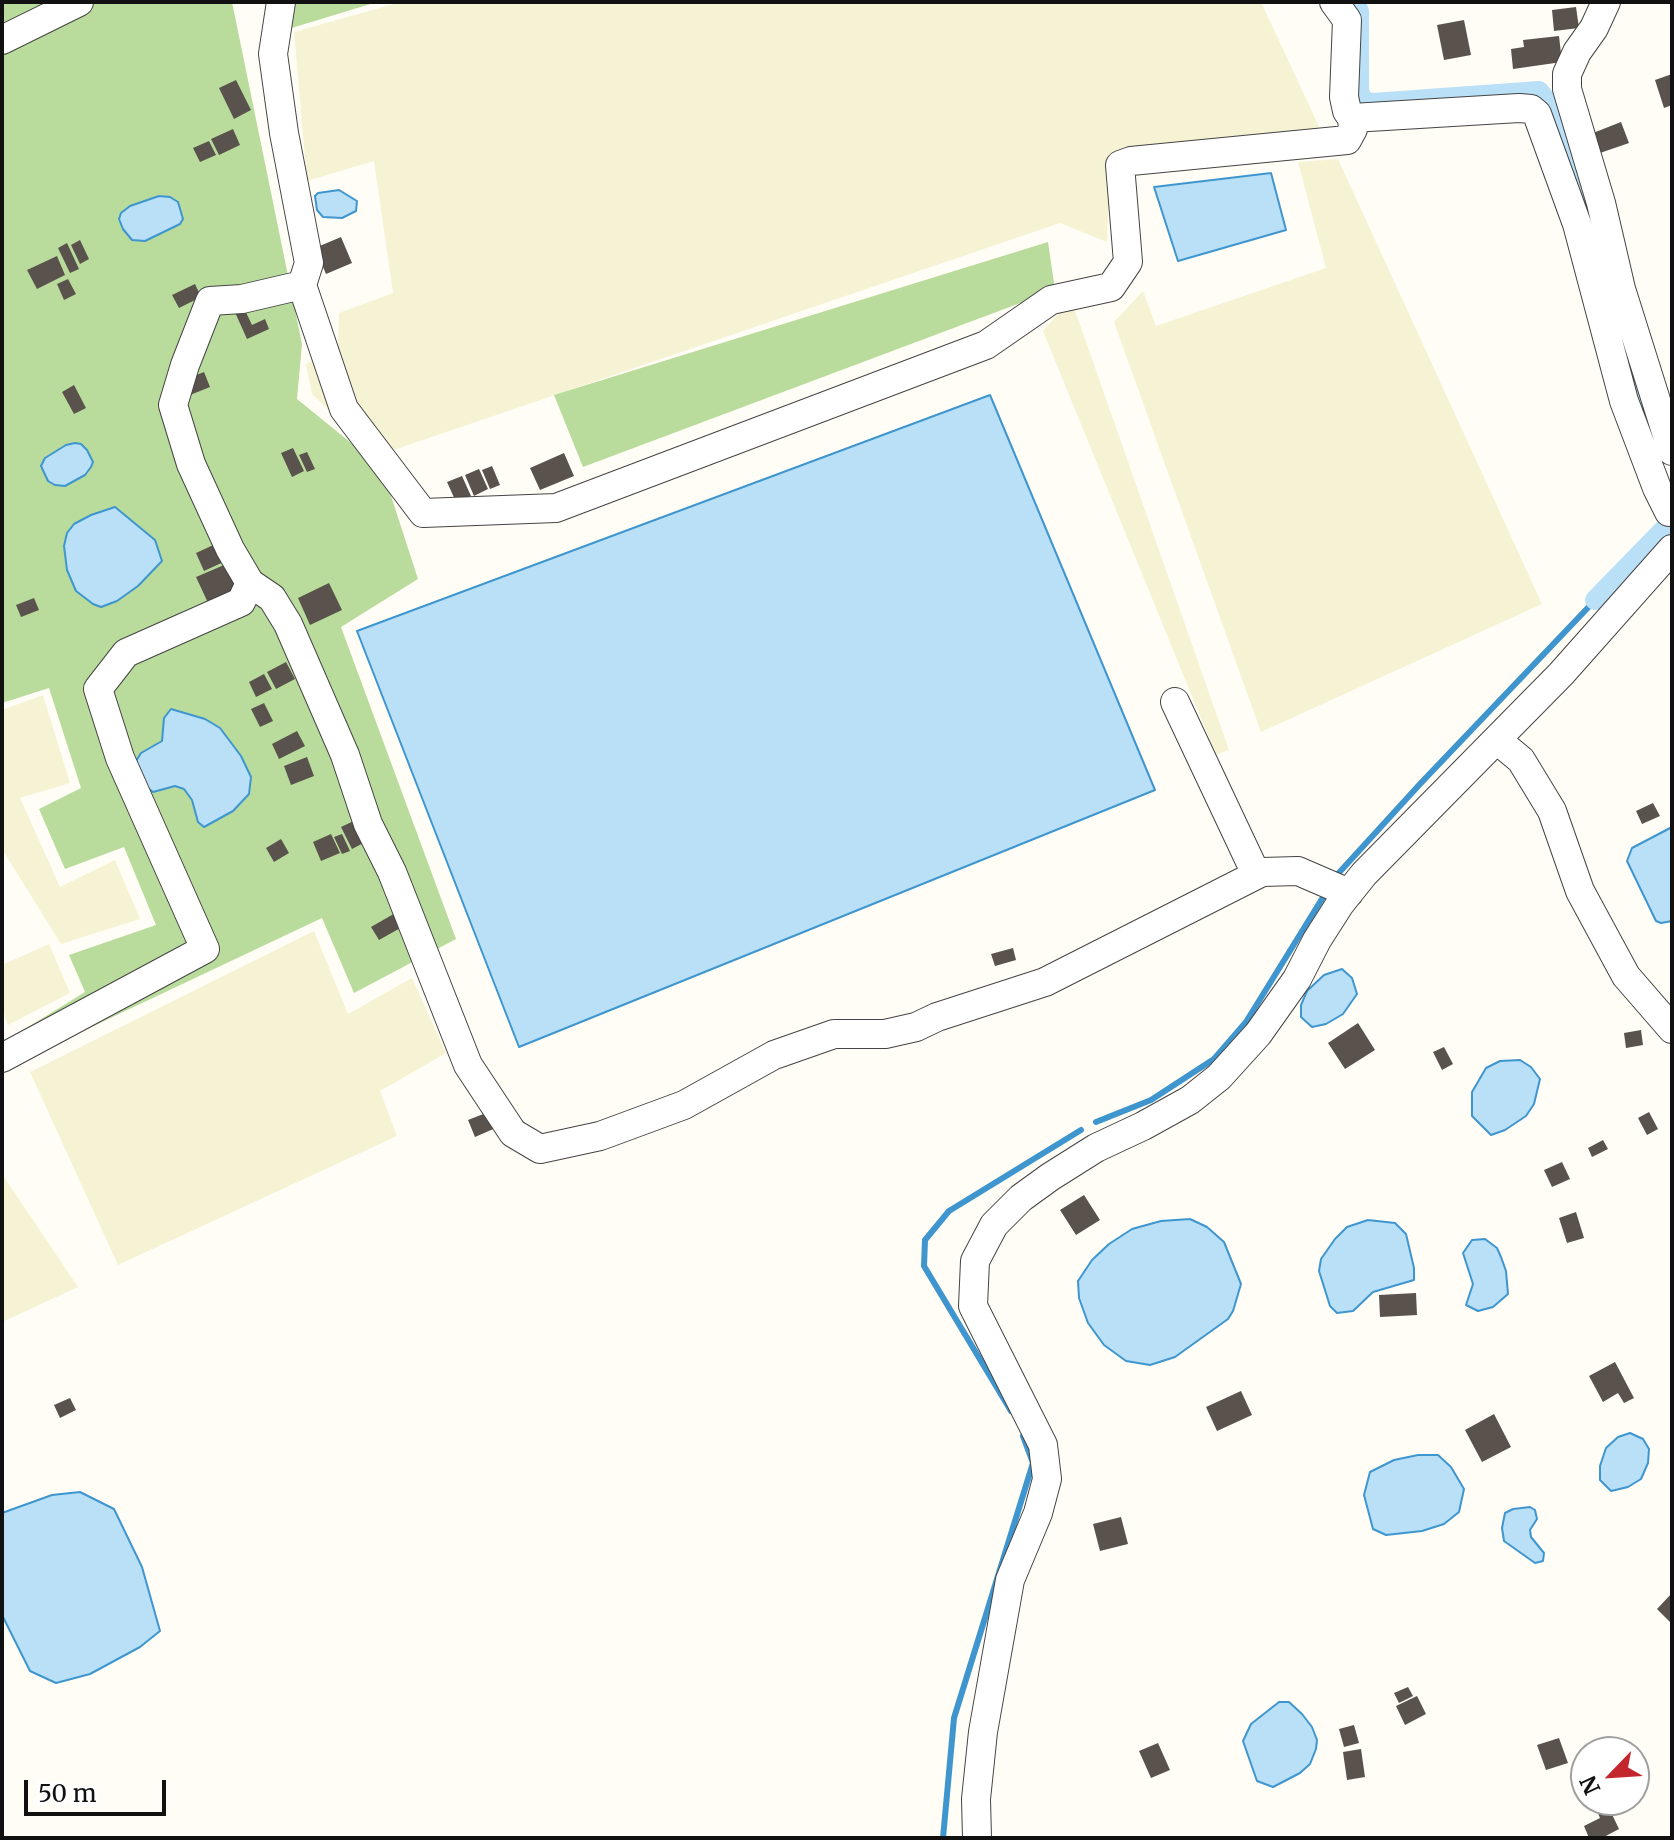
<!DOCTYPE html>
<style>
body{margin:0}
#map{position:relative;width:1674px;height:1840px;overflow:hidden;background:#fffdf5;font-family:Merriweather,serif}
canvas{display:block}
.frame{position:absolute;inset:0;border:4px solid #111;pointer-events:none}
.north{position:absolute;left:1570px;top:1736px;width:80px;height:80px;box-sizing:border-box;background:#fff;border:2px solid #a0a0a0;border-radius:50%;rotate:245deg;font-size:22px;font-weight:700;line-height:32px;text-align:center;color:#111}
.north::after{content:'';display:block;margin:auto;width:28px;height:36px;background:#c4262e;clip-path:polygon(50% 0,100% 100%,50% 72%,0 100%)}
.scale{position:absolute;left:24px;top:1780px;width:142px;height:36px;box-sizing:border-box;border:4px solid #111;border-top:0;padding-left:10px;font-size:24px;line-height:28px;white-space:nowrap;color:#111;-webkit-text-stroke:6px #fff;paint-order:stroke}
</style>
<div id="map">
<canvas width="1674" height="1840"></canvas>
<div class="frame"></div>
<div class="north">N</div>
<div class="scale">50 m</div>
</div>
<script>
const ctx = document.querySelector('canvas').getContext('2d');
ctx.lineJoin = 'round';
function fillPath(path, color) {
  ctx.fillStyle = color;
  ctx.fill(path, 'evenodd');
}
function toPath(rows) {
  const path = new Path2D();
  for (const r of rows) {
    path.moveTo(r[0], r[1]);
    for (let i = 2; i < r.length; i += 2) path.lineTo(r[i], r[i + 1]);
  }
  return path;
}
function stroke(path, color, width, dash) {
  ctx.strokeStyle = color;
  ctx.lineWidth = width;
  ctx.lineCap = dash ? 'butt' : 'round';
  ctx.setLineDash(dash || []);
  ctx.stroke(path);
}
fillPath(toPath([
 [401,2,1261,2,1323,135,1110,159,1107,242,1060,223,376,456,312,394,306,364,338,346,339,313,393,293,374,161,307,181,294,32],
 [1338,159,1542,604,1261,732,1114,322,1143,291,1156,326,1326,268,1298,162],
 [1071,299,1229,750,1216,755,1043,331],
 [43,695,70,783,20,798,60,887,115,860,140,919,61,944,2,849,2,710],
 [314,931,348,1014,412,978,446,1053,380,1091,397,1136,118,1265,30,1072],
 [49,944,70,993,8,1025,2,1008,2,965],
 [2,1174,78,1287,2,1322]
]), '#f6f3d4');
fillPath(toPath([
 [2,2,232,2,302,344,297,399,382,468,418,579,341,627,456,939,354,993,322,918,28,1057,20,1032,85,992,69,955,156,925,124,847,65,869,39,809,81,788,49,688,2,703],
 [281,2,377,2,285,30],
 [1048,242,1055,290,583,467,554,395]
]), '#b9dc9c');
const water = toPath([
 [1271,173,1286,230,1178,261,1154,187,1271,173],
 [339,190,357,201,356,211,342,218,323,217,317,210,315,196,318,193,339,190],
 [159,196,170,197,178,202,183,219,180,224,145,241,132,240,123,229,119,219,121,213,130,206,159,196],
 [990,395,1155,790,519,1047,357,631,990,395],
 [75,443,81,444,87,450,93,462,91,467,85,475,65,486,55,485,48,481,41,466,45,458,66,445,75,443],
 [115,507,155,540,162,561,138,586,117,601,101,607,93,604,76,591,67,570,64,546,67,533,74,524,91,515,115,507],
 [171,709,205,719,220,728,241,756,251,777,249,794,233,811,204,827,198,822,192,800,184,789,175,786,153,792,144,785,136,761,141,753,162,741,164,718,171,709],
 [1672,827,1672,921,1661,923,1656,921,1627,861,1632,848,1672,827],
 [1342,969,1352,978,1357,994,1343,1014,1326,1024,1312,1027,1301,1017,1301,1005,1307,991,1324,975,1342,969],
 [1520,1060,1531,1067,1540,1079,1534,1104,1526,1116,1505,1130,1491,1135,1472,1116,1472,1092,1486,1068,1500,1061,1520,1060],
 [1190,1219,1207,1227,1224,1242,1241,1284,1233,1311,1228,1319,1175,1357,1150,1365,1126,1361,1104,1345,1088,1323,1079,1298,1078,1281,1092,1260,1109,1244,1132,1229,1161,1221,1190,1219],
 [1368,1220,1395,1223,1406,1234,1414,1268,1414,1280,1373,1292,1353,1311,1337,1313,1330,1306,1319,1271,1321,1259,1335,1239,1347,1227,1368,1220],
 [1485,1239,1497,1248,1501,1257,1506,1271,1508,1294,1493,1307,1478,1311,1466,1305,1473,1284,1463,1253,1472,1240,1485,1239],
 [1630,1433,1643,1439,1649,1449,1648,1463,1641,1479,1628,1487,1611,1491,1600,1480,1600,1466,1606,1448,1618,1437,1630,1433],
 [1418,1455,1438,1455,1451,1467,1464,1489,1459,1512,1444,1524,1422,1531,1386,1535,1373,1529,1364,1495,1370,1472,1394,1460,1418,1455],
 [80,1492,114,1509,142,1567,160,1631,140,1647,90,1674,56,1683,30,1671,2,1615,2,1513,52,1495,80,1492],
 [1530,1507,1535,1510,1537,1519,1530,1530,1531,1537,1544,1553,1543,1561,1535,1563,1504,1541,1502,1528,1505,1513,1513,1509,1530,1507],
 [1279,1702,1289,1702,1302,1714,1312,1727,1317,1740,1316,1749,1310,1764,1300,1773,1273,1787,1257,1781,1243,1741,1251,1724,1279,1702]
]);
fillPath(water, '#b9e0f7');
stroke(water, '#3f96cf', 2);
stroke(toPath([
 [1336,876,1420,784,1601,594],
 [1096,1122,1151,1100,1214,1059,1246,1022,1325,894],
 [1011,1411,924,1266,925,1240,949,1211,1081,1130],
 [943,1838,954,1718,1033,1463,1023,1436]
]), '#3f96cf', 6);
stroke(toPath([
 [1354,2,1359,11,1359,91,1363,101,1373,103,1539,91,1550,105,1574,171,1585,211],
 [1627,361,1646,426],
 [1595,600,1672,521]
]), '#b9e0f7', 20);
fillPath(toPath([
 [1576,7,1579,28,1554,31,1552,10],
 [1464,20,1471,55,1444,60,1437,25],
 [1559,36,1562,62,1513,69,1511,49,1524,47,1523,40],
 [1672,74,1672,105,1664,108,1655,80],
 [236,80,251,110,234,119,219,88],
 [1621,122,1629,143,1600,153,1593,133],
 [233,129,240,145,219,155,211,139],
 [209,141,216,155,200,162,193,148],
 [341,237,352,263,326,274,315,248],
 [80,240,89,259,80,264,71,245],
 [67,243,79,269,70,273,58,248],
 [57,256,65,275,37,289,27,270],
 [68,279,76,294,64,300,57,284],
 [195,284,201,297,179,308,172,295],
 [243,306,252,325,265,319,269,329,247,339,234,310],
 [204,372,210,387,190,395,184,380],
 [74,385,86,408,74,414,62,392],
 [293,448,304,471,292,477,281,453],
 [307,452,315,469,307,472,299,455],
 [564,453,574,476,540,490,530,468],
 [492,466,500,485,490,489,482,470],
 [479,469,488,489,474,496,465,475],
 [462,476,471,496,456,502,447,482],
 [222,541,230,559,204,571,196,553],
 [231,562,243,590,209,605,196,577],
 [329,583,342,610,310,625,298,598],
 [34,598,39,610,21,617,16,605],
 [286,662,295,679,276,689,267,672],
 [264,674,272,689,256,697,249,682],
 [264,703,273,721,260,727,251,709],
 [297,731,305,746,279,759,272,744],
 [307,757,314,776,291,785,284,766],
 [1653,803,1660,816,1642,824,1636,811],
 [358,819,369,840,352,849,341,827],
 [331,834,340,853,321,861,313,842],
 [342,834,350,851,342,854,334,837],
 [281,839,289,853,274,862,266,848],
 [397,912,404,926,379,940,371,927],
 [1013,948,1016,960,995,966,991,954],
 [1358,1023,1375,1050,1345,1069,1328,1043],
 [1641,1030,1643,1045,1626,1048,1624,1033],
 [1444,1047,1453,1064,1442,1070,1433,1052],
 [491,1111,498,1127,475,1137,468,1120],
 [1649,1112,1658,1129,1647,1135,1638,1118],
 [1603,1140,1608,1149,1592,1157,1588,1148],
 [1562,1162,1570,1179,1552,1187,1544,1170],
 [1084,1195,1100,1220,1076,1235,1060,1210],
 [1576,1212,1584,1238,1567,1243,1559,1218],
 [1416,1293,1417,1315,1380,1317,1379,1295],
 [1615,1362,1634,1398,1624,1403,1618,1393,1603,1402,1589,1376],
 [1241,1391,1252,1415,1217,1431,1206,1407],
 [70,1398,76,1410,60,1418,54,1405],
 [1494,1414,1511,1447,1482,1462,1465,1430],
 [1121,1517,1128,1544,1100,1551,1093,1524],
 [1672,1593,1672,1620,1670,1622,1657,1609],
 [1408,1687,1413,1696,1399,1703,1394,1693],
 [1417,1696,1426,1714,1405,1725,1396,1706],
 [1354,1725,1359,1743,1344,1747,1339,1729],
 [1559,1738,1568,1763,1546,1770,1537,1745],
 [1158,1743,1170,1770,1151,1778,1139,1751],
 [1361,1749,1365,1777,1347,1780,1343,1752],
 [1608,1806,1619,1829,1602,1838,1589,1838,1584,1826,1600,1818,1597,1811]
]), '#5a524d');
const minor = toPath([
 [1334,2,1347,20,1344,97,1347,111,1352,118,1519,108,1531,109,1537,114,1577,224,1624,401,1657,488,1669,512],
 [1606,2,1594,28,1577,52,1567,74,1567,89,1601,203,1621,289,1672,451],
 [2,40,79,2],
 [302,285,344,409,423,513,556,508,986,345,1051,300,1111,287,1128,262,1120,165,1131,161,1347,140,1353,129,1352,118],
 [250,583,272,598,288,624,345,755,368,824,392,872,468,1065,513,1133,540,1149,600,1136,684,1105,774,1055,834,1034,885,1034,916,1027,937,1017,1045,982,1262,872,1298,871,1349,893],
 [1175,702,1256,874],
 [1497,740,1521,760,1552,811,1580,891,1626,976,1672,1029],
 [2,1058,205,949,120,758,98,689,126,653,241,602,250,583,230,549,191,464,173,405,185,365,210,301,242,299,302,285,309,263,284,133,273,54,281,2],
 [977,1838,976,1799,983,1732,1010,1580,1038,1513,1047,1479,1043,1445,973,1306,975,1261,994,1225,1021,1198,1050,1177,1096,1148,1143,1126,1190,1100,1219,1077,1258,1034,1297,979,1317,940,1340,904,1364,874,1561,674,1672,549]
]);
stroke(minor, '#444', 30);
stroke(minor, '#fff', 28);
</script>
